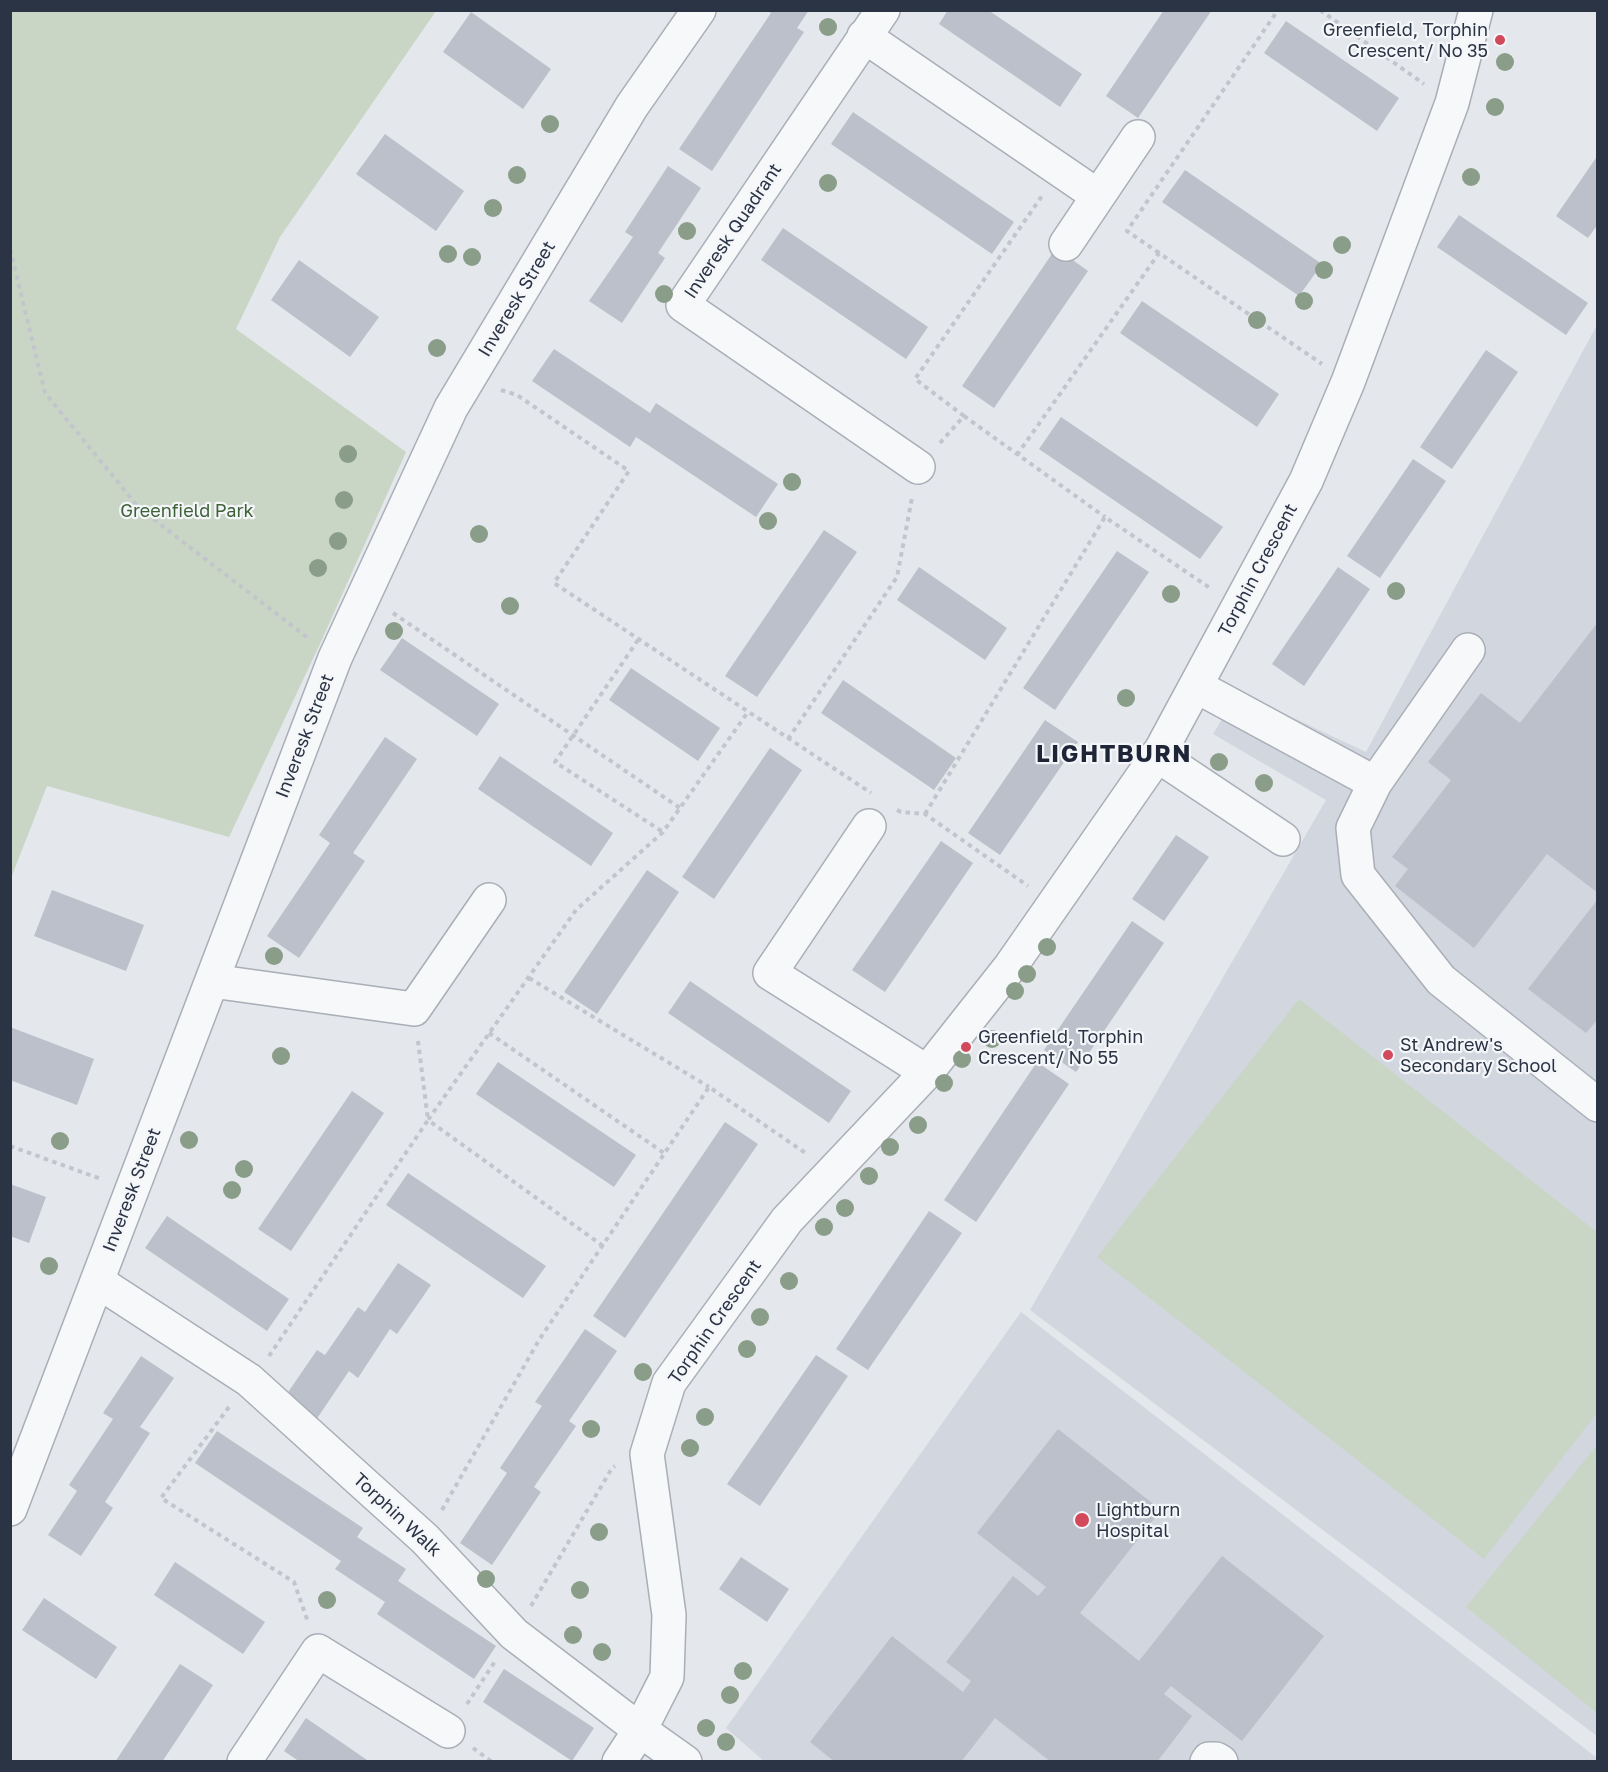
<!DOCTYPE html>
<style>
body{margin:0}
#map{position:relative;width:1608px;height:1772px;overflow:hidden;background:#e4e7ec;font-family:"Golos Text",sans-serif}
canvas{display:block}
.frame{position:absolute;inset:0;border:12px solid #2b3445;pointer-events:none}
</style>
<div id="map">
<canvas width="1608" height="1772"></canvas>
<div class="frame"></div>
</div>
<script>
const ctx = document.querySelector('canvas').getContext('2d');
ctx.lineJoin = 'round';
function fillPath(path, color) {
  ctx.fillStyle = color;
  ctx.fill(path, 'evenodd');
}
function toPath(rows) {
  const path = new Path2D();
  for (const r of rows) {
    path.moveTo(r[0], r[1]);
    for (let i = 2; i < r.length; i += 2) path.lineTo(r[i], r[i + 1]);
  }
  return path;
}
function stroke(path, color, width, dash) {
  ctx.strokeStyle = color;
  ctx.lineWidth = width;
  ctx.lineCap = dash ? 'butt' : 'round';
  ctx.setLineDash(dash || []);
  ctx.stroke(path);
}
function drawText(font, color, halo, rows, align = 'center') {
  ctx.font = font + ' "Golos Text",sans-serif';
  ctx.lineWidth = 4.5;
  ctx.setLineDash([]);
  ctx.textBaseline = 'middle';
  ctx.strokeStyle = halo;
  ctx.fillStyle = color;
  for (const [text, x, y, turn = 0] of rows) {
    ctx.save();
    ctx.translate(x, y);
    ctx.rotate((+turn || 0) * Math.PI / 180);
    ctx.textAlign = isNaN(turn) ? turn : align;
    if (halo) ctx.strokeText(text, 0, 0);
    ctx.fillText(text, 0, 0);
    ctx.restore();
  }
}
fillPath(toPath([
 [1597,325,1597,1736,1030,1310,1326,800,1213,734,1238,692,1366,752],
 [1021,1312,1597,1758,1598,1761,765,1762,726,1728]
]), '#d2d6de');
fillPath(toPath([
 [11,10,436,11,280,237,236,329,406,452,319,646,229,837,47,786,11,878],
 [1299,999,1597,1232,1597,1413,1484,1559,1097,1257],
 [1597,1445,1597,1713,1466,1607]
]), '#c9d6c5');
fillPath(toPath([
 [767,10,809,10,797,28,804,32,712,171,679,149,771,13],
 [948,10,988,10,1082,74,1060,107,939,24],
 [1164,10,1212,10,1138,118,1106,96],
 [471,12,551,69,523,109,443,52],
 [1286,21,1399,98,1377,131,1264,53],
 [853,112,1014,222,992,254,831,144],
 [385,134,464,191,436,231,356,174],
 [1598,155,1598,224,1588,238,1556,216],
 [668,166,701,188,658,253,665,258,622,323,589,301,633,237,625,232],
 [1185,170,1322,264,1299,296,1162,202],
 [1459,215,1588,303,1566,335,1437,247],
 [783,228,928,327,906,359,761,260],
 [1056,248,1088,271,994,408,962,386],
 [299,260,379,317,350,357,271,300],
 [1142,301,1279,394,1257,427,1120,333],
 [554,349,650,413,656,403,778,484,756,517,636,437,630,447,532,381],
 [1486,350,1518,372,1452,469,1420,447],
 [1061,417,1223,527,1200,559,1039,449],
 [1413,459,1446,481,1380,578,1347,556],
 [824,530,857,552,757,697,725,676],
 [1117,551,1149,572,1055,710,1023,688],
 [919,567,1007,628,985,660,897,600],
 [1338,567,1370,589,1304,686,1272,664],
 [1598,622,1598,893,1547,854,1474,948,1395,886,1408,869,1392,857,1451,780,1428,762,1481,693,1520,723],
 [402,638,499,704,477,736,380,670],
 [631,668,720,728,698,761,609,700],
 [843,680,956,758,934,790,821,713],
 [1045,720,1078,742,1000,855,968,833],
 [385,737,417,759,353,853,365,861,299,958,267,936,330,843,319,835],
 [770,748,802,770,714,899,682,877],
 [500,756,613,833,591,866,478,789],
 [1176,835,1209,857,1164,921,1132,899],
 [941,841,973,863,885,992,852,970],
 [647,870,679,892,597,1014,564,992],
 [52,890,144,925,126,971,34,936],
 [1598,899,1598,1019,1586,1033,1528,989],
 [1132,921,1164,943,1076,1072,1044,1050],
 [690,981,851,1091,829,1123,668,1013],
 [10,1027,94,1059,77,1105,10,1080],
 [498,1062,636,1155,614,1187,476,1094],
 [1037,1062,1069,1084,976,1222,944,1200],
 [352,1091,384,1113,291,1251,258,1229],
 [725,1122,758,1144,625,1338,593,1316],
 [408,1173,546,1266,523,1298,386,1205],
 [10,1184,46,1197,29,1243,10,1236],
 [929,1211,962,1233,868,1370,836,1349],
 [167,1216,289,1299,267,1331,145,1248],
 [398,1263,431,1285,397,1334,390,1329,358,1378,349,1371,316,1420,284,1398,317,1350,325,1355,358,1307,365,1312],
 [585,1329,617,1351,569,1421,576,1426,534,1487,541,1492,492,1565,460,1543,507,1473,500,1468,542,1406,535,1402],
 [816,1355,848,1376,760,1506,727,1484],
 [141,1356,174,1378,140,1427,150,1433,105,1502,113,1508,81,1556,48,1535,77,1491,69,1485,113,1419,103,1413],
 [1058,1429,1161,1510,1080,1613,1139,1661,1222,1556,1324,1636,1242,1741,1171,1686,1164,1694,1192,1716,1157,1762,1051,1762,995,1718,961,1762,835,1762,810,1742,892,1636,963,1692,971,1681,946,1662,1013,1576,1038,1596,1046,1587,977,1533],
 [217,1431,363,1528,357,1537,406,1569,398,1581,496,1646,474,1679,377,1614,385,1602,335,1569,341,1561,195,1463],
 [741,1557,789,1589,767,1622,719,1589],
 [175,1562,265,1622,243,1654,154,1595],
 [44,1598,117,1647,96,1679,22,1630],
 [180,1664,213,1685,162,1762,115,1762],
 [504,1669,594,1728,572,1761,483,1702],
 [306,1718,370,1762,300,1762,284,1751]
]), '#bbc0ca');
const minor = toPath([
 [883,10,683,305,918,467],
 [864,36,1098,196],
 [1066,244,1138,137],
 [1196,686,1375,783,1468,650],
 [1157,755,1283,839],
 [1375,783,1353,828,1358,875,1441,980,1598,1105],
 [869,826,770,973,927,1072],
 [212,981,414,1009,489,900],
 [97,1281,249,1380,425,1539,514,1634,640,1730,685,1762],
 [10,1509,335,658,451,408,632,106,699,10],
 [244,1762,318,1651,448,1731],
 [619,1762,640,1730,667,1677,669,1615,647,1454,669,1383,787,1220,927,1072,1010,967,1161,750,1306,481,1348,382,1452,103,1476,10],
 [1207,1762,1209,1759,1216,1759,1221,1762]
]);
stroke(minor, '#a9aeb7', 36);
stroke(toPath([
 [1320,10,1424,84],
 [10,249,45,393,139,508,308,638],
 [1159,253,1127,231,1278,10],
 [501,390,517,395,629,471,554,583,871,793],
 [964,416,915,379,1042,196],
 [940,443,964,416,1105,517],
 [1017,455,1159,253,1322,364],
 [393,613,680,808],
 [638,640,555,762,663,832],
 [788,739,897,577,912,498],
 [897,810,901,812,925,814,1028,886],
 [925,814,1105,517,1210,588],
 [529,978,709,1087],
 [489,1033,664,1153],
 [10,1146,101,1179],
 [603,1246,428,1120,576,910,663,832,748,712],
 [269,1356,428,1120,418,1041],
 [229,1407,161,1498,294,1582,308,1622],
 [442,1510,539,1340,709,1087,807,1154],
 [531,1606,612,1468,615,1466],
 [467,1704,496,1660],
 [473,1748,492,1762]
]), '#c2c5cb', 4, [4.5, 4.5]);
stroke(minor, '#f7f8fa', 33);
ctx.fillStyle = '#899d89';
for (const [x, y] of [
 [828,27],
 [1505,62],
 [1495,107],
 [550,124],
 [517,175],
 [1471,177],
 [828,183],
 [493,208],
 [687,231],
 [1342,245],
 [448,254],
 [472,257],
 [1324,270],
 [664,294],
 [1304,301],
 [1257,320],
 [437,348],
 [348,454],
 [792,482],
 [344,500],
 [768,521],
 [479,534],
 [338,541],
 [318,568],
 [1396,591],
 [1171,594],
 [510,606],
 [394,631],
 [1126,698],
 [1219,762],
 [1264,783],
 [1047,947],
 [274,956],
 [1027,974],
 [1015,991],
 [992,1039],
 [281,1056],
 [962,1059],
 [944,1083],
 [918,1125],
 [189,1140],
 [60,1141],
 [890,1147],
 [244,1169],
 [869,1176],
 [232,1190],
 [845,1208],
 [824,1227],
 [49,1266],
 [789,1281],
 [760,1317],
 [747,1349],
 [643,1372],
 [705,1417],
 [591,1429],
 [690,1448],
 [599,1532],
 [486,1579],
 [580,1590],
 [327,1600],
 [573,1635],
 [602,1652],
 [743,1671],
 [730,1695],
 [706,1728],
 [726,1742]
]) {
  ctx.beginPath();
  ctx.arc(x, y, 9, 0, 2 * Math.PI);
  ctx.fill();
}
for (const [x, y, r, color] of [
 [1500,40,6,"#d1495b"],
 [966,1047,6,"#d1495b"],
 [1388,1055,6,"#d1495b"],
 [1082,1520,8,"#d1495b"]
]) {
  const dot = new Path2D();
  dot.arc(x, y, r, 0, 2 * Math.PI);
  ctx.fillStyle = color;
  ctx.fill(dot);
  stroke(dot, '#f4f6f9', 2);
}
drawText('18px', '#2b3445', '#f4f6f9', [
 ["Greenfield, Torphin",1488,30,"right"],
 ["Crescent/ No 35",1488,51,"right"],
 ["Greenfield, Torphin",978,1037],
 ["Crescent/ No 55",978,1058],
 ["St Andrew's",1400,1045],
 ["Secondary School",1400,1066],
 ["Lightburn",1096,1510],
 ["Hospital",1096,1531]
], 'left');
drawText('18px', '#2b3445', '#f4f6f9', [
 ["Inveresk Quadrant",733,231,-56],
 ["Inveresk Street",517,299,-59],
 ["Torphin Crescent",1258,570,-62],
 ["Inveresk Street",305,736,-69],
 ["Inveresk Street",132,1190,-69],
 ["Torphin Crescent",715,1322,-55],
 ["Torphin Walk",397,1515,43]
]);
drawText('18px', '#3f6138', '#f4f6f9', [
 ["Greenfield Park",187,511]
]);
ctx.letterSpacing = '1.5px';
drawText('bold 24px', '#1d2536', '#f4f6f9', [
 ["LIGHTBURN",1114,754]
]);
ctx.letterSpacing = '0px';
</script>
